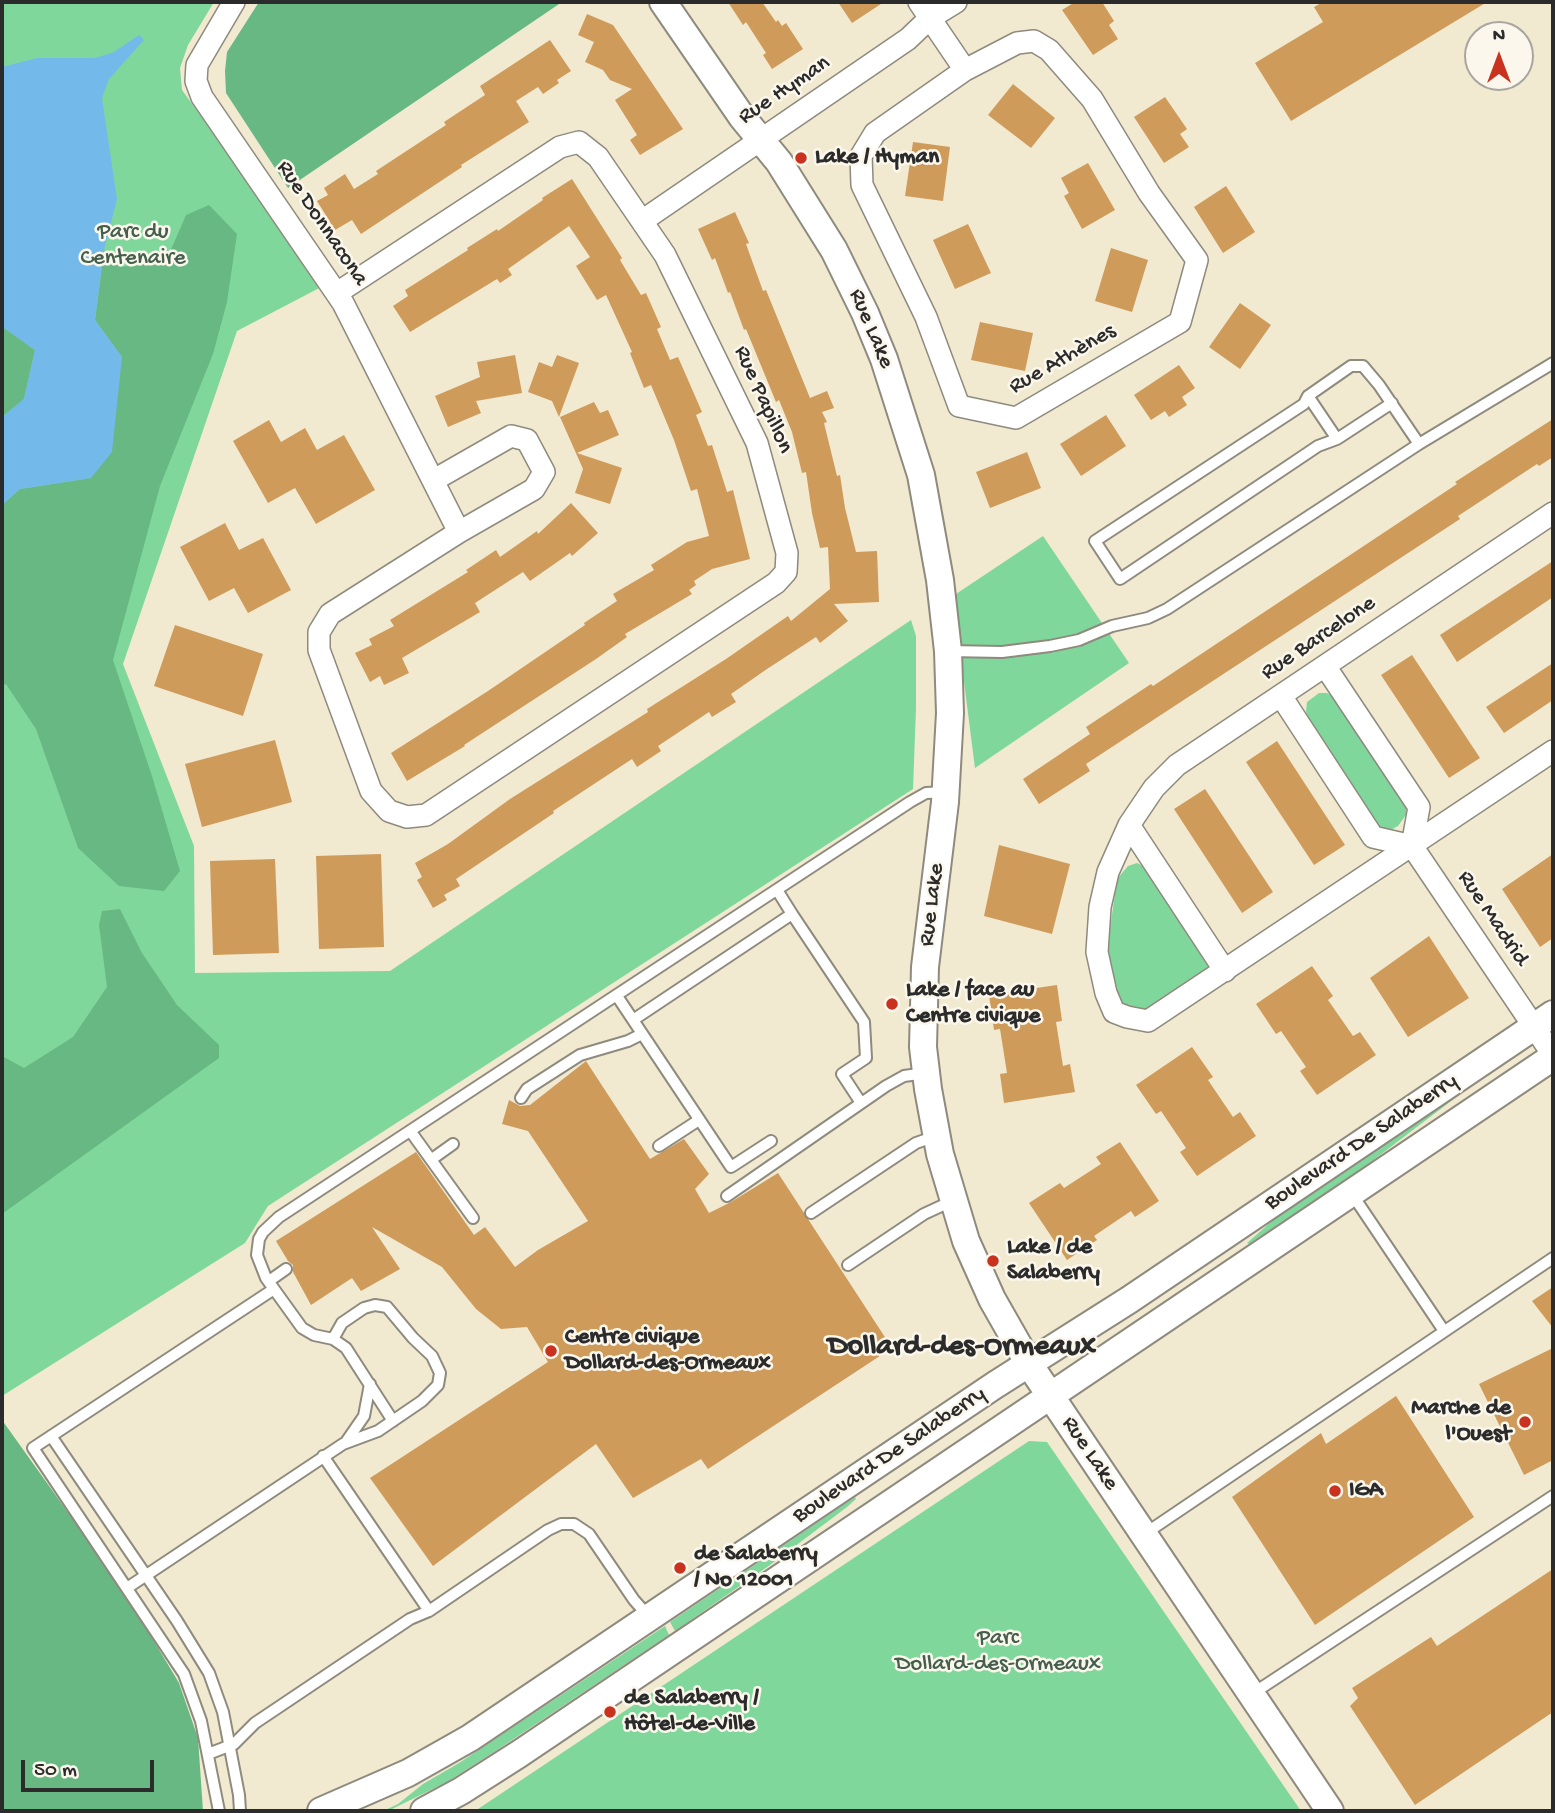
<!DOCTYPE html>
<meta charset="utf-8">
<style>
body{margin:0}
#map{position:relative;width:1555px;height:1813px;overflow:hidden;background:#f1e9d0;font-family:"Gochi Hand",sans-serif}
canvas{display:block}
.frame{position:absolute;inset:0;border:4px solid #2b2b2b;pointer-events:none}
.north{position:absolute;left:1464px;top:21px;width:70px;height:70px;box-sizing:border-box;background:#fbf7ec;border:2px solid #a8a59f;border-radius:50%;rotate:0deg;font-size:19px;font-weight:700;line-height:28px;text-align:center;color:#2b2b2b}
.north::after{content:'';display:block;margin:auto;width:24px;height:32px;background:#c8321e;clip-path:polygon(50% 0,100% 100%,50% 72%,0 100%)}
.scale{position:absolute;left:21px;top:1760px;width:133px;height:32px;box-sizing:border-box;border:4px solid #2b2b2b;border-top:0;padding-left:9px;font-size:21px;line-height:24px;white-space:nowrap;color:#2b2b2b;-webkit-text-stroke:5px #fbf7ec;paint-order:stroke}
</style>
<div id="map">
<canvas width="1555" height="1813"></canvas>
<div class="frame"></div>
<div class="north">N</div>
<div class="scale">50 m</div>
</div>
<script>
const ctx = document.querySelector('canvas').getContext('2d');
ctx.lineJoin = 'round';
function fillPath(path, color) {
  ctx.fillStyle = color;
  ctx.fill(path, 'evenodd');
}
function toPath(rows) {
  const path = new Path2D();
  for (const r of rows) {
    path.moveTo(r[0], r[1]);
    for (let i = 2; i < r.length; i += 2) path.lineTo(r[i], r[i + 1]);
  }
  return path;
}
function stroke(path, color, width, dash) {
  ctx.strokeStyle = color;
  ctx.lineWidth = width;
  ctx.lineCap = dash ? 'butt' : 'round';
  ctx.setLineDash(dash || []);
  ctx.stroke(path);
}
function drawText(font, color, halo, rows, align = 'center') {
  ctx.font = font + ' "Gochi Hand",sans-serif';
  ctx.lineWidth = 5;
  ctx.setLineDash([]);
  ctx.textBaseline = 'middle';
  ctx.strokeStyle = halo;
  ctx.fillStyle = color;
  for (const [text, x, y, turn = 0] of rows) {
    ctx.save();
    ctx.translate(x, y);
    ctx.rotate((+turn || 0) * Math.PI / 180);
    ctx.textAlign = isNaN(turn) ? turn : align;
    if (halo) ctx.strokeText(text, 0, 0);
    ctx.fillText(text, 0, 0);
    ctx.restore();
  }
}
fillPath(toPath([
 [2,2,214,2,188,45,180,68,182,90,325,285,237,331,123,664,194,846,195,973,390,971,911,620,916,636,916,708,913,789,268,1206,245,1243,2,1396],
 [1043,536,1129,663,975,768,953,596],
 [1319,693,1327,693,1333,696,1406,807,1406,815,1398,826,1389,831,1381,829,1309,721,1306,711,1307,702],
 [1137,863,1145,867,1209,958,1209,967,1203,974,1151,1009,1141,1010,1128,1007,1120,1002,1113,983,1109,963,1109,936,1117,879,1128,866],
 [1478,1077,1480,1079,1363,1168,1249,1244,1247,1243,1296,1200],
 [1029,1441,1047,1442,1301,1811,475,1811],
 [855,1497,856,1499,847,1507,770,1565,675,1631,670,1622],
 [665,1626,669,1635,497,1750,447,1782,388,1811,383,1811,398,1804,423,1784,459,1763]
]), '#80d79c');
fillPath(toPath([
 [259,2,562,2,288,188,226,93,225,71,227,52],
 [209,205,237,234,227,302,213,354,160,486,113,660,152,776,180,871,164,891,119,886,78,848,36,729,6,684,2,686,2,505,20,489,91,478,122,357,95,320,104,250,120,267,166,261,186,215],
 [4,328,35,350,24,399,2,417,2,329],
 [120,909,142,953,177,1005,219,1045,219,1058,2,1214,2,1056,24,1068,73,1037,107,987,99,925,102,911],
 [2,1420,124,1591,179,1683,198,1738,203,1811,2,1811]
]), '#68b884');
fillPath(toPath([
 [139,35,144,40,109,79,102,98,117,199,104,250,95,320,122,357,112,452,91,478,20,489,2,505,2,417,24,399,35,350,4,328,2,329,2,67,37,58,95,58,114,52]
]), '#73baeb');
fillPath(toPath([
 [728,2,762,2,776,22,778,20,782,26,786,23,803,49,772,69,763,55,766,53,746,22,743,25],
 [838,2,884,2,852,23],
 [1075,2,1102,2,1114,21,1109,25,1118,39,1093,55,1062,10],
 [1323,2,1487,2,1291,121,1255,63,1323,22,1314,7],
 [587,14,613,25,683,129,640,155,630,140,637,135,615,100,632,89,610,80,603,70,585,62,594,42,578,35],
 [550,40,571,71,557,80,559,83,543,94,538,87,516,101,529,122,461,165,462,167,361,234,352,220,335,230,317,201,328,195,324,188,345,174,354,189,378,174,376,171,446,125,444,122,485,95,480,86],
 [1013,84,1055,118,1031,148,988,115],
 [1165,97,1187,129,1180,134,1189,147,1164,163,1134,117],
 [913,142,950,147,943,201,905,196],
 [1088,163,1115,210,1082,229,1064,196,1069,193,1061,178],
 [572,179,622,258,620,260,641,295,646,293,661,327,657,329,670,360,678,357,702,412,696,415,708,446,712,445,727,492,733,490,750,559,712,569,694,581,696,585,689,590,692,594,625,634,627,637,596,659,464,745,465,746,407,781,391,753,488,691,585,625,584,623,617,601,613,594,654,570,651,565,687,542,709,536,697,489,691,491,674,440,651,385,644,388,630,353,632,352,606,295,597,300,576,266,590,257,569,226,508,269,512,275,500,283,497,279,410,332,393,306,408,296,405,290,468,250,467,248,497,229,498,231,543,200,542,198],
 [1226,186,1255,232,1223,253,1194,207],
 [735,212,749,243,746,244,763,291,766,290,810,398,827,391,834,408,822,412,827,422,824,423,837,476,840,475,845,508,856,552,877,551,879,602,834,604,848,621,820,643,816,637,767,669,731,694,736,702,712,717,709,712,658,746,661,751,637,767,632,759,553,811,554,813,456,879,460,886,444,895,447,900,433,908,417,880,422,877,415,863,448,844,510,799,648,712,647,709,726,659,788,616,791,621,830,589,828,547,820,548,812,513,806,472,802,473,792,432,779,400,776,402,746,329,744,330,730,292,728,293,715,258,712,260,698,229],
 [968,224,991,273,955,289,933,240],
 [1111,248,1148,260,1132,312,1095,301],
 [1240,303,1271,325,1240,369,1209,347],
 [980,322,1033,333,1025,371,971,360],
 [515,355,522,393,476,401,481,413,448,427,435,396,480,377,477,362],
 [557,355,579,363,559,417,552,401,528,392,539,362,552,367],
 [1179,365,1195,388,1182,397,1187,405,1169,417,1165,411,1151,420,1134,395],
 [594,402,600,413,608,410,619,435,577,453,622,468,610,504,575,493,583,469,560,417],
 [1106,415,1126,446,1081,476,1060,444],
 [1553,419,1553,457,1539,466,1537,464,1458,516,1460,519,1086,764,1090,771,1039,804,1023,779,1090,734,1086,727,1151,684,1153,686,1457,484,1455,482],
 [269,420,281,442,305,428,317,450,344,435,375,490,316,524,295,488,268,503,233,441],
 [1027,452,1041,488,990,508,976,472],
 [571,503,598,533,572,556,570,553,530,581,523,572,475,603,480,612,402,658,409,673,384,685,380,676,370,682,355,653,372,645,369,639,394,626,390,620,468,572,466,570,496,550,500,557,537,531,538,534],
 [225,523,239,550,263,538,291,590,248,613,234,588,209,601,180,547],
 [1553,561,1553,597,1457,662,1440,635],
 [175,625,263,654,243,716,154,686],
 [1412,655,1480,758,1449,778,1381,675],
 [1553,663,1553,700,1504,733,1486,707],
 [275,740,292,802,202,827,185,764],
 [1277,741,1345,845,1314,865,1246,762],
 [1205,789,1273,892,1242,913,1174,809],
 [999,845,1070,864,1052,934,984,916],
 [381,854,384,947,319,949,316,856],
 [1553,854,1553,938,1540,947,1502,889],
 [275,859,279,953,213,955,210,861],
 [1429,936,1469,998,1408,1037,1370,978],
 [1312,966,1333,996,1328,1000,1353,1036,1360,1032,1376,1055,1317,1095,1300,1071,1306,1067,1281,1031,1276,1034,1256,1004],
 [1057,985,1062,1021,1056,1022,1063,1066,1070,1064,1075,1092,1004,1103,1000,1074,1007,1073,1000,1029,994,1030,989,995],
 [1192,1047,1213,1077,1208,1080,1233,1117,1240,1112,1256,1136,1197,1176,1180,1152,1186,1148,1161,1111,1156,1114,1136,1085],
 [586,1061,650,1159,684,1139,709,1174,695,1189,709,1213,731,1202,778,1173,892,1348,708,1469,701,1459,633,1498,596,1444,433,1566,370,1478,548,1362,527,1327,501,1329,476,1309,442,1267,372,1227,400,1269,361,1291,352,1278,311,1305,293,1272,293,1265,288,1261,276,1241,416,1152,474,1235,485,1227,515,1267,538,1250,588,1221,528,1131,502,1124,509,1100,520,1106,530,1105],
 [1120,1142,1159,1201,1135,1217,1131,1211,1094,1236,1097,1240,1067,1260,1029,1203,1060,1183,1064,1188,1101,1164,1096,1157],
 [1553,1287,1553,1328,1532,1301],
 [1553,1348,1553,1460,1524,1475,1479,1384],
 [1396,1396,1474,1517,1315,1625,1232,1497,1321,1433,1326,1444],
 [1553,1569,1553,1712,1415,1805,1350,1706,1358,1698,1352,1688,1431,1637,1437,1646]
]), '#cf9b5a');
const service = toPath([
 [1308,396,1304,404,1095,541,1120,579,1318,446,1337,439],
 [1392,403,1337,439,1308,396,1351,366,1363,366,1379,385,1419,444],
 [948,651,1002,652,1050,646,1079,640,1112,626,1148,618,1167,609,1419,444,1553,363],
 [777,890,792,914],
 [617,996,731,1167,771,1141],
 [633,1020,792,914,864,1022,866,1058,842,1074,861,1103],
 [521,1098,527,1089,580,1055,628,1041,642,1034],
 [411,1132,473,1218],
 [659,1146,699,1120],
 [432,1159,453,1144],
 [1352,1194,1444,1331],
 [727,1196,886,1086,904,1076,926,1073],
 [811,1213,916,1143,936,1136],
 [848,1265,924,1214,952,1201],
 [269,1281,286,1269],
 [393,1421,346,1348,333,1339,314,1335,302,1328,266,1278,257,1255,259,1239,263,1232,279,1217,910,802,926,793,946,792],
 [51,1436,177,1621,209,1673,223,1712,239,1795,240,1811],
 [346,1442,364,1416,370,1384],
 [323,1456,429,1611],
 [1143,1535,1553,1258],
 [127,1588,343,1444,378,1431,422,1401,438,1385,440,1373,432,1356,413,1338,387,1307,375,1305,364,1308,342,1323,333,1339],
 [1252,1694,1553,1496],
 [208,1754,234,1744,255,1723,410,1619,429,1611,548,1530,561,1524,574,1524,589,1534,634,1600,650,1618],
 [219,1811,201,1721,184,1674,33,1448,274,1289]
]);
const minor = toPath([
 [234,2,197,65,196,81,202,97,343,303,459,532,330,614,319,632,319,650,371,791,389,811,407,817,426,815,776,583,786,572,787,553,757,443,665,255,598,157,579,142,560,147,337,293],
 [919,2,965,70,1017,43,1034,41,1049,50,1092,99,1149,193,1197,260,1180,322,1016,418,959,406,926,317,862,185,861,156,875,133,965,70],
 [642,221,908,39,930,18,956,2],
 [434,480,511,436,527,440,544,472,534,489,459,532],
 [1553,513,1177,765,1154,788,1129,825,1108,872,1100,907,1097,952,1106,993,1114,1012,1127,1017,1148,1021,1553,751],
 [1325,666,1419,807,1412,846],
 [1281,696,1373,837,1412,846,1553,1055],
 [1129,825,1225,971]
]);
const tertiary = toPath([
 [663,2,742,117,779,162,834,250,865,313,884,359,921,475,940,580,948,651,950,713,945,802,925,967,923,1047,928,1089,940,1154,966,1241,992,1299,1029,1364,1330,1811],
 [321,1811,408,1773,470,1738,995,1385,1129,1300,1553,1014],
 [424,1811,461,1791,519,1754,1553,1057]
]);
stroke(service, '#8e8a7e', 14);
stroke(minor, '#8e8a7e', 24);
stroke(tertiary, '#8e8a7e', 30);
stroke(service, '#fff', 10);
stroke(minor, '#fff', 21);
stroke(tertiary, '#fff', 26);
for (const [x, y, r, color] of [
 [801,158,7,"#c8321e"],
 [892,1004,7,"#c8321e"],
 [993,1261,7,"#c8321e"],
 [551,1351,7,"#c8321e"],
 [1525,1422,7,"#c8321e"],
 [1335,1491,7,"#c8321e"],
 [680,1568,7,"#c8321e"],
 [610,1712,7,"#c8321e"]
]) {
  const dot = new Path2D();
  dot.arc(x, y, r, 0, 2 * Math.PI);
  ctx.fillStyle = color;
  ctx.fill(dot);
  stroke(dot, '#fbf7ec', 2.5);
}
drawText('23px', '#2b2b2b', '#fbf7ec', [
 ["Rue Hyman",785,91,-34],
 ["Rue Donnacona",321,224,56],
 ["Rue Lake",870,329,67],
 ["Rue Athènes",1063,360,-30],
 ["Rue Papillon",762,400,66],
 ["Rue Barcelone",1319,639,-34],
 ["Rue Lake",933,905,-83],
 ["Rue Madrid",1492,919,56],
 ["Boulevard De Salaberry",1362,1143,-34],
 ["Rue Lake",1089,1454,56],
 ["Boulevard De Salaberry",890,1456,-34]
]);
drawText('bold 23px', '#2b2b2b', '#fbf7ec', [
 ["Lake / Hyman",815,158],
 ["Lake / face au",906,991],
 ["Centre civique",906,1017],
 ["Lake / de",1007,1248],
 ["Salaberry",1007,1274],
 ["Centre civique",565,1338],
 ["Dollard-des-Ormeaux",565,1364],
 ["Marche de",1511,1409,"right"],
 ["l'Ouest",1511,1435,"right"],
 ["IGA",1349,1491],
 ["de Salaberry",694,1555],
 ["/ No 12001",694,1581],
 ["de Salaberry /",624,1699],
 ["Hôtel-de-Ville",624,1725]
], 'left');
drawText('23px', '#445f4d', '#fbf7ec', [
 ["Parc du",133,233],
 ["Centenaire",133,259],
 ["Parc",998,1639],
 ["Dollard-des-Ormeaux",998,1665]
]);
drawText('bold 30px', '#2b2b2b', '#fbf7ec', [
 ["Dollard-des-Ormeaux",962,1348]
]);
</script>
